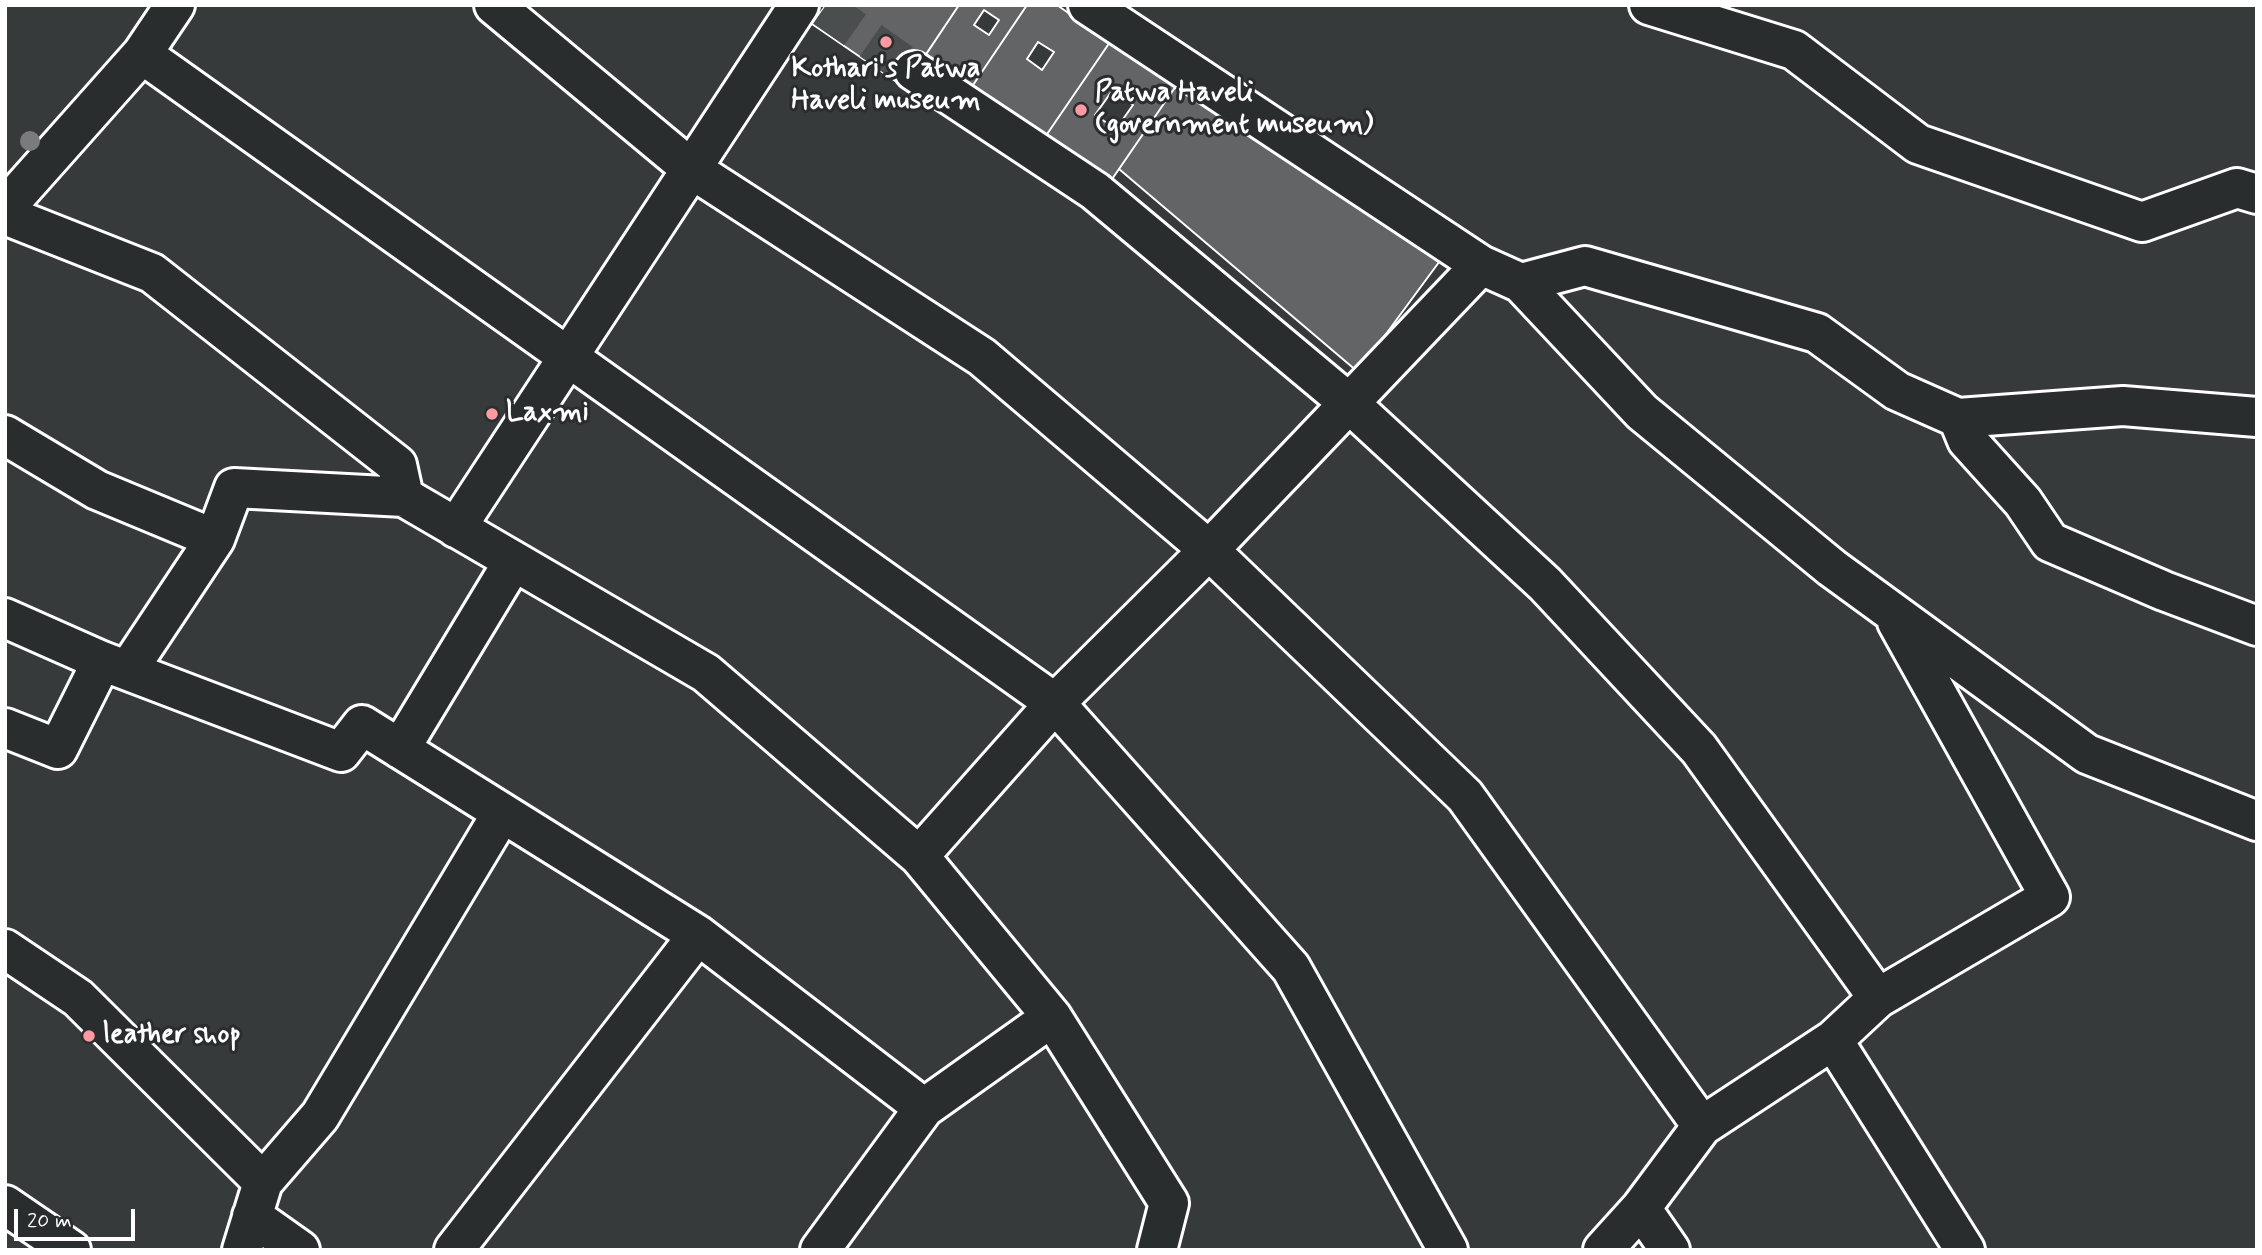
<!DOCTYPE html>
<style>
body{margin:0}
#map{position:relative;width:2262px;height:1255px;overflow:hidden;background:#373a3b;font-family:Mynerve,sans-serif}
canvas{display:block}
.frame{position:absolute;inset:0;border:7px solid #fff;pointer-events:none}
.scale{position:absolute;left:14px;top:1209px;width:121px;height:32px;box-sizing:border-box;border:4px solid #fff;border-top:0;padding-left:9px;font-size:21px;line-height:24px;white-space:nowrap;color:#fff;-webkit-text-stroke:5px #2a2d2e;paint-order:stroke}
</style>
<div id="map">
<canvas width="2262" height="1255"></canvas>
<div class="frame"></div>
<div class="scale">20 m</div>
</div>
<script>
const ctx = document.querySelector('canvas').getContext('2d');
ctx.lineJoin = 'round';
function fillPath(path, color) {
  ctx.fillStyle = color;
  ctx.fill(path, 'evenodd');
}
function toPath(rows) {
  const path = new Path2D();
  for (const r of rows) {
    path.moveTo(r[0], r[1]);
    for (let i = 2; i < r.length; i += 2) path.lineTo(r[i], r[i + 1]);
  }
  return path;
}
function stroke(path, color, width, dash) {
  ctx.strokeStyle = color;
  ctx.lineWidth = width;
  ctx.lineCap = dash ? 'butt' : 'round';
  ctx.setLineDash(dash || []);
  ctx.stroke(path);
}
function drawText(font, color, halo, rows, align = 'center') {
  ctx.font = font + ' Mynerve,sans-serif';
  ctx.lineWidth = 6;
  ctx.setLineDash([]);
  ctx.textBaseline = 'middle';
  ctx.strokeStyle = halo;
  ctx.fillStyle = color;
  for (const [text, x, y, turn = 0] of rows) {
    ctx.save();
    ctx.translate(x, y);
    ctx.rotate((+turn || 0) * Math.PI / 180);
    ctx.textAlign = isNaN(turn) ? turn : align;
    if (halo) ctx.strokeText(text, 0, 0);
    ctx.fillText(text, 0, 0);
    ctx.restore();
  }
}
const building = toPath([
 [826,5,959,5,904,87,812,24,826,5],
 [959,5,1027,5,969,91,923,59,959,5],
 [984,10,999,20,989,35,974,25,984,10],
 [1027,5,1057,5,1110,42,1043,140,969,91,1027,5],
 [1038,42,1054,52,1042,70,1027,59,1038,42],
 [1110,42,1176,86,1108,185,1043,140,1110,42],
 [1112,91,1133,105,1116,129,1095,115,1112,91],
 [1176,86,1445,254,1358,372,1119,169,1176,86]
]);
fillPath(building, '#636465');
stroke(building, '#fff', 2);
stroke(toPath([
 [824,8,914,71]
]), '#4b4e4f', 38, [38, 19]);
const minor = toPath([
 [494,5,690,168,982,357,1209,550,1465,796,1702,1126],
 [1088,5,1481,265,1521,283,1642,412,1832,568,2087,754,2257,821],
 [1649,5,1794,50,1918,144,2142,222,2237,188,2257,194],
 [142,54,1055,703,1291,968,1448,1250],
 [914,71,1095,191,1350,404,1545,584,1699,749,1878,998],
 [5,208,142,54,175,5],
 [5,215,152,273,397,465,404,497,706,673,919,856,1052,1017,1169,1203,1157,1250],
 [1521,283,1585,266,1817,333,1897,391,1958,418,2123,406,2257,417],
 [1958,418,1967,440,2023,502,2050,542,2164,591,2257,626],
 [5,435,97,490,215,539,234,488,404,497],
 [456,528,799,5],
 [5,618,102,661,341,752,362,725,698,935,924,1108],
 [128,670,215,539],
 [5,728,58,749,102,661],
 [400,749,513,562],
 [919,856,1055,703,1209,550,1481,265],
 [5,949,78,998,263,1182,242,1250],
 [1833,1040,1965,1250],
 [263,1182,320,1116,502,813],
 [5,1205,71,1250],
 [1641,1208,1670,1250],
 [252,1216,300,1250],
 [454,1250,698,935],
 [820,1250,924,1108,1052,1017],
 [1603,1250,1641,1208,1702,1126,1833,1040,1878,998,2050,897,1897,622]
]);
stroke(minor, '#fff', 44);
stroke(minor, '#2a2d2e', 38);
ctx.fillStyle = '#7a7c7c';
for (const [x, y] of [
 [30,141]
]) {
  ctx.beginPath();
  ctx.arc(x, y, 10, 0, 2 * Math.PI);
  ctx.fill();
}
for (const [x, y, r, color] of [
 [886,42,7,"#ff9aa2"],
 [1081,110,7,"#ff9aa2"],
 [492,414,7,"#ff9aa2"],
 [89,1036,7,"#ff9aa2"]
]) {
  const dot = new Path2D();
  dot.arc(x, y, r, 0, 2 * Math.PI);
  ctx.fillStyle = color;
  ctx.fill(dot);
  stroke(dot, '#2a2d2e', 2.5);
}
drawText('bold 28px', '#fff', '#2a2d2e', [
 ["Kothari's Patwa",886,70,"center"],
 ["Haveli museum",886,102,"center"],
 ["Patwa Haveli",1095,94],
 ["(government museum)",1095,126],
 ["Laxmi",506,414],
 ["leather shop",103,1036]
], 'left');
</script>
